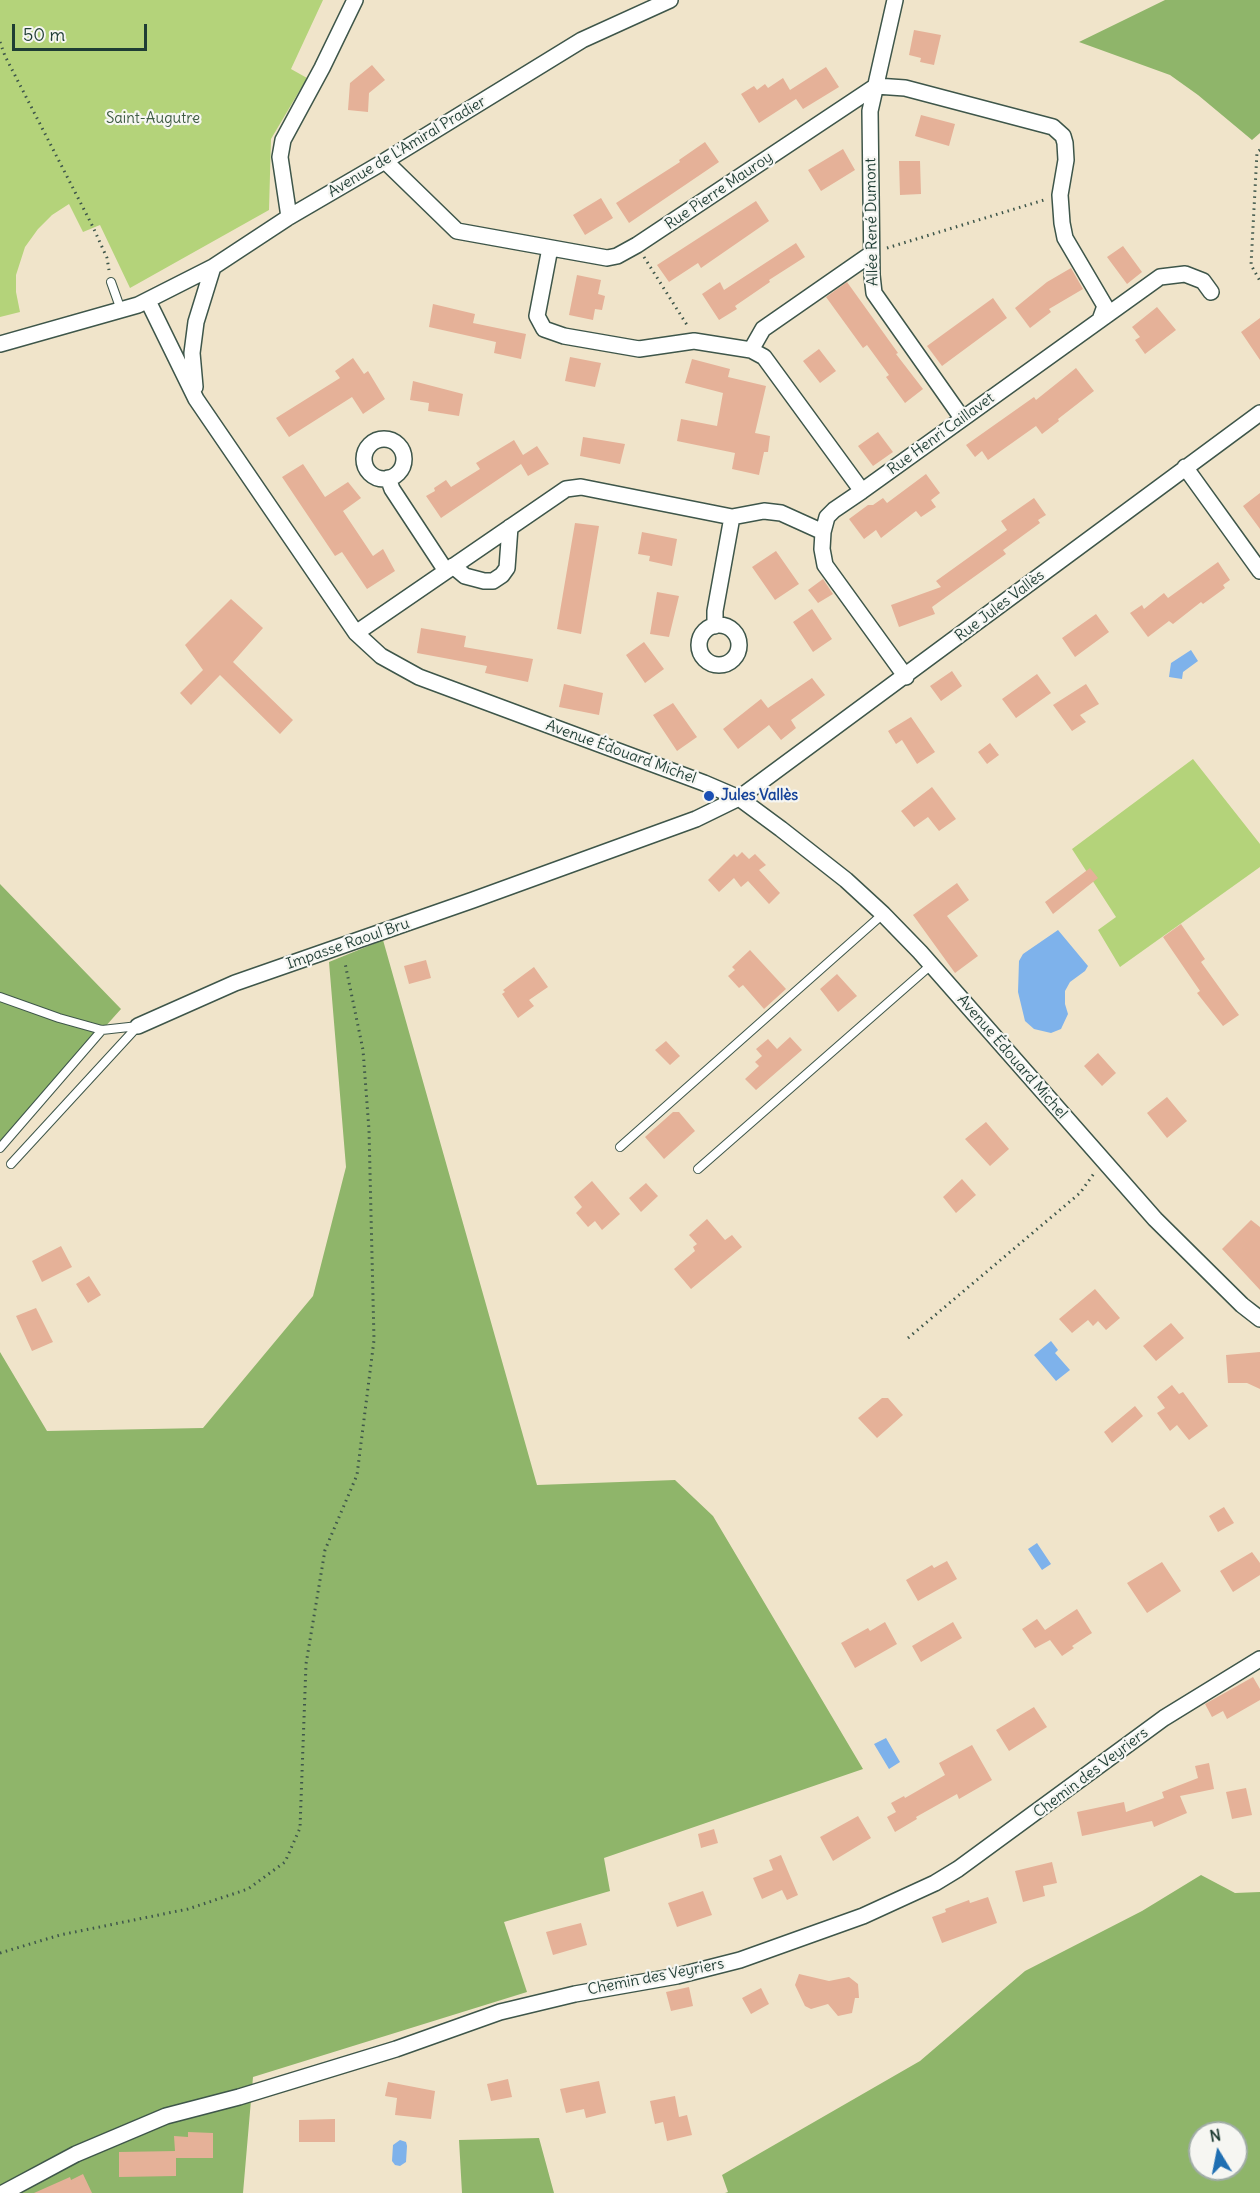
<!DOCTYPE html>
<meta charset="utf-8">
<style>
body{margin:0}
#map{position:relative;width:1260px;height:2193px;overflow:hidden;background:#f0e4ca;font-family:Delius,sans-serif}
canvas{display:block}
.north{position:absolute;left:1188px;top:2121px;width:60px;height:60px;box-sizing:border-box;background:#f6f6f2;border:2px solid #a0aca6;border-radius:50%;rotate:350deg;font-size:16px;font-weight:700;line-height:24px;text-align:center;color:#1f3d34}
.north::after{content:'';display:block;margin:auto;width:21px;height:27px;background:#1f6fb2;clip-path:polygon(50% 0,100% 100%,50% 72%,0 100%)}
.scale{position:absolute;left:12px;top:24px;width:135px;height:27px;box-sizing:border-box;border:3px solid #1f3d34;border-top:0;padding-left:8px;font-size:18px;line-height:21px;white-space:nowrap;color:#1f3d34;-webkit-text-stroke:4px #f6f6f2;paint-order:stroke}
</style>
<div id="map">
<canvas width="1260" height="2193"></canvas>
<div class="north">N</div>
<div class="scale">50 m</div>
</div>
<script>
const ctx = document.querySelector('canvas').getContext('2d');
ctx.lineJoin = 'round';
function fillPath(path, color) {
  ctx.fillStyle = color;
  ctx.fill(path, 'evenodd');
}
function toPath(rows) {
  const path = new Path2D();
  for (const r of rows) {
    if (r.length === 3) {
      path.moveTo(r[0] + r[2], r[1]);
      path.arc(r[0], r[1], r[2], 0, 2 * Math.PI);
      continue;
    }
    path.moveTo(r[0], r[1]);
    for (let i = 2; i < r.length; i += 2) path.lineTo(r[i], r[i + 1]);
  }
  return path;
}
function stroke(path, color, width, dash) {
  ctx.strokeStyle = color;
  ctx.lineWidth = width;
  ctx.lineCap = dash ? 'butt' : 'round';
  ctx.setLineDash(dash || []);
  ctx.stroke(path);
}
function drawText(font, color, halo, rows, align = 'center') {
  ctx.font = font + ' Delius,sans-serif';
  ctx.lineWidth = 4.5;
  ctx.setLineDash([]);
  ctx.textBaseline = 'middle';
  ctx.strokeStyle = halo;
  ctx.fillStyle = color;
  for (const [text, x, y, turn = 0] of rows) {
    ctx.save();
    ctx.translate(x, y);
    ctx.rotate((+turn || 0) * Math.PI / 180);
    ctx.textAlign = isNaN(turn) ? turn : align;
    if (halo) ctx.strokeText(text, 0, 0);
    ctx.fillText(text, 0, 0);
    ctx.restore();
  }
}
fillPath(toPath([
 [0,0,323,0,291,69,307,78,271,139,269,210,130,288,100,225,83,232,69,204,52,215,38,229,25,247,16,275,16,292,20,312,0,317],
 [1193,759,1260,844,1260,867,1120,967,1098,930,1116,917,1072,849]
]), '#b4d37a');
fillPath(toPath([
 [1165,0,1260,0,1260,133,1252,140,1198,95,1170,75,1079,42],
 [0,884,121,1009,0,1144],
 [383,940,537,1485,675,1480,713,1516,863,1769,604,1858,610,1891,504,1922,527,1992,253,2077,243,2193,0,2193,0,1352,47,1431,203,1428,313,1296,346,1167,329,962],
 [1201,1875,1235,1893,1260,1892,1260,2193,725,2193,728,2192,722,2175,920,2061,1025,1971,1142,1911],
 [1200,2133,1236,2133,1236,2169,1200,2169],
 [539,2138,554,2193,462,2193,459,2140]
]), '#8fb56a');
fillPath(toPath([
 [1191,650,1198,661,1183,672,1182,679,1169,677,1171,663],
 [1058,930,1088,966,1085,971,1070,982,1065,991,1065,1004,1068,1014,1061,1029,1051,1033,1034,1029,1025,1021,1018,992,1019,961,1023,954],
 [1051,1341,1058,1350,1055,1353,1070,1370,1056,1381,1034,1355],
 [1037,1543,1051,1564,1042,1570,1028,1549],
 [886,1738,900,1762,889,1769,874,1744],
 [400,2140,406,2142,407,2146,406,2162,400,2166,395,2165,392,2161,393,2145]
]), '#7eb2eb');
fillPath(toPath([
 [914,30,941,35,934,65,920,62,921,58,909,55],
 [372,65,385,80,369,93,368,112,348,110,350,83],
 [826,67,839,87,803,109,796,99,759,123,741,94,754,86,757,90,765,84,768,88,783,78,790,90],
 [921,115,955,124,949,146,915,136],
 [705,142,719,162,629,223,616,203,680,162,679,160],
 [843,149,855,170,821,191,808,170],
 [899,161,920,161,921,194,900,195],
 [601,198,613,218,585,235,573,215],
 [756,201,769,221,701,268,698,263,669,282,657,265],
 [796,243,805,257,769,280,770,282,735,306,737,309,719,320,702,294,720,282,724,290],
 [1123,246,1142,272,1127,284,1107,257],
 [1071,268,1083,289,1049,309,1051,312,1030,328,1015,308,1047,282],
 [577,275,601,280,598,294,605,296,602,310,595,309,593,320,569,315],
 [847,282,898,353,896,354,923,389,905,403,886,377,889,375,867,345,863,348,826,297],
 [993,298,1007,318,942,366,927,346],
 [433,304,475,314,473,323,526,334,521,359,494,353,496,342,429,327],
 [1157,307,1176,330,1145,354,1135,340,1140,337,1132,327],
 [1260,318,1260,360,1241,332],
 [819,349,836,371,820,383,803,361],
 [570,357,601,363,595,387,565,381],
 [353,358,364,374,368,371,385,399,363,414,352,397,289,437,276,418,340,378,335,371],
 [692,359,730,369,728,377,766,386,755,433,770,436,768,452,764,452,759,475,732,469,735,453,677,441,681,419,717,426,723,393,685,383],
 [1076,368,1094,391,1058,419,1059,421,1042,434,1036,426,988,460,982,451,975,457,966,445,1034,397,1036,400],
 [413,381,463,394,459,416,428,411,429,403,410,400],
 [878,432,893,452,873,466,858,446],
 [583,437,625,444,620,464,580,456],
 [514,440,523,455,537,446,549,464,528,476,521,464,441,518,426,496,435,491,434,488,446,480,451,487,480,469,476,463],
 [303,464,325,497,348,482,361,498,343,511,373,556,383,549,395,571,367,589,342,552,335,556,282,477],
 [926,474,940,493,931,500,936,507,921,517,916,511,881,538,876,530,864,539,849,519,868,505,873,505,883,498,887,503],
 [1260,493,1260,529,1243,506],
 [1034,498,1046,515,1038,520,1040,523,1003,550,1006,554,932,607,935,614,899,627,891,605,941,587,936,581,1007,530,1001,521],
 [575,523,599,526,581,634,557,629],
 [642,532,677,539,672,566,649,561,650,556,638,554],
 [776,551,799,584,775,600,752,567],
 [1218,562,1230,580,1223,585,1225,588,1203,604,1201,602,1173,624,1169,621,1148,637,1130,613,1142,605,1144,609,1164,593,1168,598],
 [823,579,833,594,818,603,808,590],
 [657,592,679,596,669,637,650,634],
 [231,599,263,628,233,662,293,720,280,734,220,675,191,705,180,693,203,670,185,645],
 [812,609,832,639,813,652,793,622],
 [1096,614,1109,632,1075,657,1062,638],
 [421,628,466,636,464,647,533,659,528,682,485,673,487,666,417,653],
 [644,642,664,669,645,683,626,655],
 [952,671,962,686,941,701,930,686],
 [1037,674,1051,693,1016,718,1002,699],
 [812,678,825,695,791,720,796,728,781,740,769,725,738,749,723,729,761,699,768,708],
 [564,684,603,693,599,715,559,707],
 [1086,684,1099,704,1080,715,1086,722,1072,731,1053,705],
 [673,703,697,737,677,751,653,715],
 [911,717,935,752,917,764,902,740,896,744,888,731],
 [990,743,999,755,987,764,978,752],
 [932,787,956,819,939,831,928,817,914,827,901,811],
 [742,852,749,859,755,854,766,865,759,870,780,893,769,904,748,881,741,887,734,878,719,892,708,880,734,854,737,857],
 [1090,868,1098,878,1053,914,1045,902],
 [957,883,969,900,947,916,978,956,955,973,913,915],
 [1181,924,1205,959,1201,962,1239,1015,1223,1026,1197,993,1200,991,1163,937],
 [750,950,786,989,764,1009,743,985,739,988,728,976,735,970,732,967],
 [426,960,431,978,409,984,404,966],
 [534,967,548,987,529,1000,534,1006,518,1018,502,994,505,992,503,990],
 [837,974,857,996,838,1012,820,989],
 [790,1037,802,1050,756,1090,745,1079,759,1066,755,1062,762,1056,756,1049,768,1039,777,1049],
 [666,1041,680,1056,670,1065,655,1050],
 [1098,1053,1116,1073,1102,1086,1084,1066],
 [1167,1097,1187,1121,1167,1138,1147,1113],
 [673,1112,679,1112,695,1131,664,1159,645,1137],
 [986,1122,1009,1149,990,1166,965,1139],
 [962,1179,976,1195,956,1213,943,1197],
 [592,1181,620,1214,602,1230,595,1221,588,1227,576,1213,582,1207,574,1197],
 [646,1183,658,1196,641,1212,629,1198],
 [707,1219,725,1240,732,1235,742,1247,691,1289,674,1269,695,1251,693,1247,697,1244,689,1235],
 [1251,1220,1260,1227,1260,1290,1222,1249],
 [61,1246,72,1267,42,1282,32,1261],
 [89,1276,101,1295,88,1303,76,1284],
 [1095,1289,1120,1318,1106,1330,1098,1321,1093,1326,1088,1320,1072,1333,1059,1319],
 [36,1308,53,1342,32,1351,16,1316],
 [1171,1323,1184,1338,1156,1361,1143,1346],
 [1260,1352,1260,1389,1247,1383,1228,1383,1226,1355],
 [1172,1385,1179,1394,1183,1392,1208,1426,1189,1440,1177,1425,1170,1431,1157,1413,1165,1408,1157,1397],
 [882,1398,888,1398,903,1415,877,1438,858,1418],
 [1135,1406,1143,1416,1112,1443,1104,1432],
 [1224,1507,1234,1523,1218,1532,1209,1516],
 [1252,1552,1260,1563,1260,1575,1233,1592,1220,1571],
 [947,1561,957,1579,918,1601,906,1580,932,1565,934,1568],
 [1162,1562,1181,1591,1147,1613,1127,1583],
 [1077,1609,1092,1633,1072,1646,1074,1648,1062,1656,1050,1640,1035,1648,1022,1629,1037,1619,1045,1630],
 [885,1622,897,1644,855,1668,841,1643,868,1628,870,1631],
 [953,1622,962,1638,921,1662,912,1646],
 [1253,1677,1260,1689,1260,1700,1227,1719,1223,1711,1212,1717,1205,1704],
 [1034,1707,1047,1727,1009,1751,996,1730],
 [972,1745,992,1780,959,1799,957,1794,916,1817,917,1819,895,1832,887,1817,896,1812,891,1803,904,1796,905,1798,945,1775,939,1763],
 [1209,1763,1214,1789,1180,1796,1187,1813,1154,1827,1152,1821,1082,1836,1077,1812,1124,1802,1126,1812,1164,1798,1162,1792,1198,1778,1195,1766],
 [1246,1788,1252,1815,1232,1819,1226,1792],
 [858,1816,871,1838,833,1861,820,1837],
 [714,1829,718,1843,701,1848,698,1834],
 [781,1855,798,1895,787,1900,782,1890,762,1899,753,1878,773,1870,769,1860],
 [1052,1862,1057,1883,1043,1886,1045,1896,1023,1902,1015,1871],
 [703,1891,712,1915,677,1927,668,1903],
 [988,1897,997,1923,942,1943,932,1917,946,1912,945,1909,969,1900,970,1903],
 [581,1923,587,1945,553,1955,546,1932],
 [799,1974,829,1981,849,1977,858,1984,859,1998,855,1998,852,2013,838,2016,828,2004,811,2009,805,2006,795,1985],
 [689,1987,693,2006,671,2011,666,1992],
 [761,1988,769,2004,751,2014,742,1998],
 [508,2079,512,2097,491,2101,487,2084],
 [599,2081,606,2113,586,2118,584,2109,566,2113,560,2089],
 [388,2082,435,2091,431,2119,395,2115,397,2098,385,2096],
 [675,2096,679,2117,687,2115,692,2135,667,2141,663,2122,655,2124,650,2101],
 [335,2119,335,2142,299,2142,299,2120],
 [188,2132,213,2133,213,2158,176,2158,176,2176,119,2177,119,2152,175,2151,174,2136,188,2137],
 [83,2174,92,2193,34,2193,70,2177,71,2180]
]), '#e5b198');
const service = toPath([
 [111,282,121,310],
 [0,997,59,1018,102,1030,138,1026],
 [620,1147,883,914],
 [0,1148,102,1030],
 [11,1164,138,1026],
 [698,1169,931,965]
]);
const minor = toPath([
 [895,0,870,111,872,275,874,293,962,418],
 [385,161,457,231,607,258,617,256,637,245,876,86,905,88,1053,127,1063,136,1065,143,1066,160,1060,195,1062,223,1065,238,1105,306,1101,317],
 [289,217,280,157,283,140,322,68,355,0],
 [550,248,537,316,544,329,564,336,639,349,694,341,751,350,764,357,862,491],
 [148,301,196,399,356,633,381,656,419,677,704,783,739,798,781,829,846,880,883,914,920,952,1155,1219,1242,1305,1260,1319],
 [0,344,138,305,213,267,289,217,385,161,582,40,670,0],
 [751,350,763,329,871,254],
 [195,387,192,353,196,322,213,267],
 [384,459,20],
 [1185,467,1260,571],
 [388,478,392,489,446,571],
 [453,566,465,576,484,581,493,581,502,575,507,568,510,527],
 [719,645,20],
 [715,626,715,611,732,517],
 [356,633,566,489,581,487,732,517,764,511,781,513,823,532],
 [906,677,825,565,822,549,823,532,827,517,834,510,862,491,1160,277,1185,274,1203,281,1211,292],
 [138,1026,235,983,473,900,696,819,739,798,1260,413],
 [3,2193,76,2154,166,2116,239,2097,396,2049,500,2012,575,1994,677,1976,740,1960,863,1916,935,1883,958,1869,1164,1718,1260,1659]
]);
stroke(service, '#3e564a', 10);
stroke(minor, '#3e564a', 18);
stroke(toPath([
 [0,42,5,56,93,227,107,258,109,270],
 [1260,150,1257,152,1251,265,1260,281],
 [887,248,1044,200],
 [644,257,687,325],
 [908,1338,1080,1193,1095,1172],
 [0,1953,60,1935,188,1909,248,1889,285,1862,300,1828,306,1664,325,1550,357,1475,374,1340,369,1130,363,1050,345,963]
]), '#3e564a', 3, [1.5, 4.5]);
stroke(service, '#fff', 8);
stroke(minor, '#fff', 15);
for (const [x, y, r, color] of [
 [709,796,6,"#1a4fb4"]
]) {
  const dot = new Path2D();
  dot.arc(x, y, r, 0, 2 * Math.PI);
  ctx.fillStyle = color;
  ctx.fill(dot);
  stroke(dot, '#f6f6f2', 2);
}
drawText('15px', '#3d5b42', '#f6f6f2', [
 ["Saint-Augutre",153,119]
]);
drawText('15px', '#1f3d34', '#f6f6f2', [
 ["Avenue de L'Amiral Pradier",407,147,-31],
 ["Rue Pierre Mauroy",719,191,-34],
 ["Allée René Dumont",872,222,-91],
 ["Rue Henri Caillavet",941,434,-36],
 ["Rue Jules Vallès",1000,606,-37],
 ["Avenue Édouard Michel",621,752,20],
 ["Impasse Raoul Bru",348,944,-19],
 ["Avenue Édouard Michel",1012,1057,49],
 ["Chemin des Veyriers",1091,1773,-37],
 ["Chemin des Veyriers",656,1977,-11]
]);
drawText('bold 15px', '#164399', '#f6f6f2', [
 ["Jules Vallès",721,796]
], 'left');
</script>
